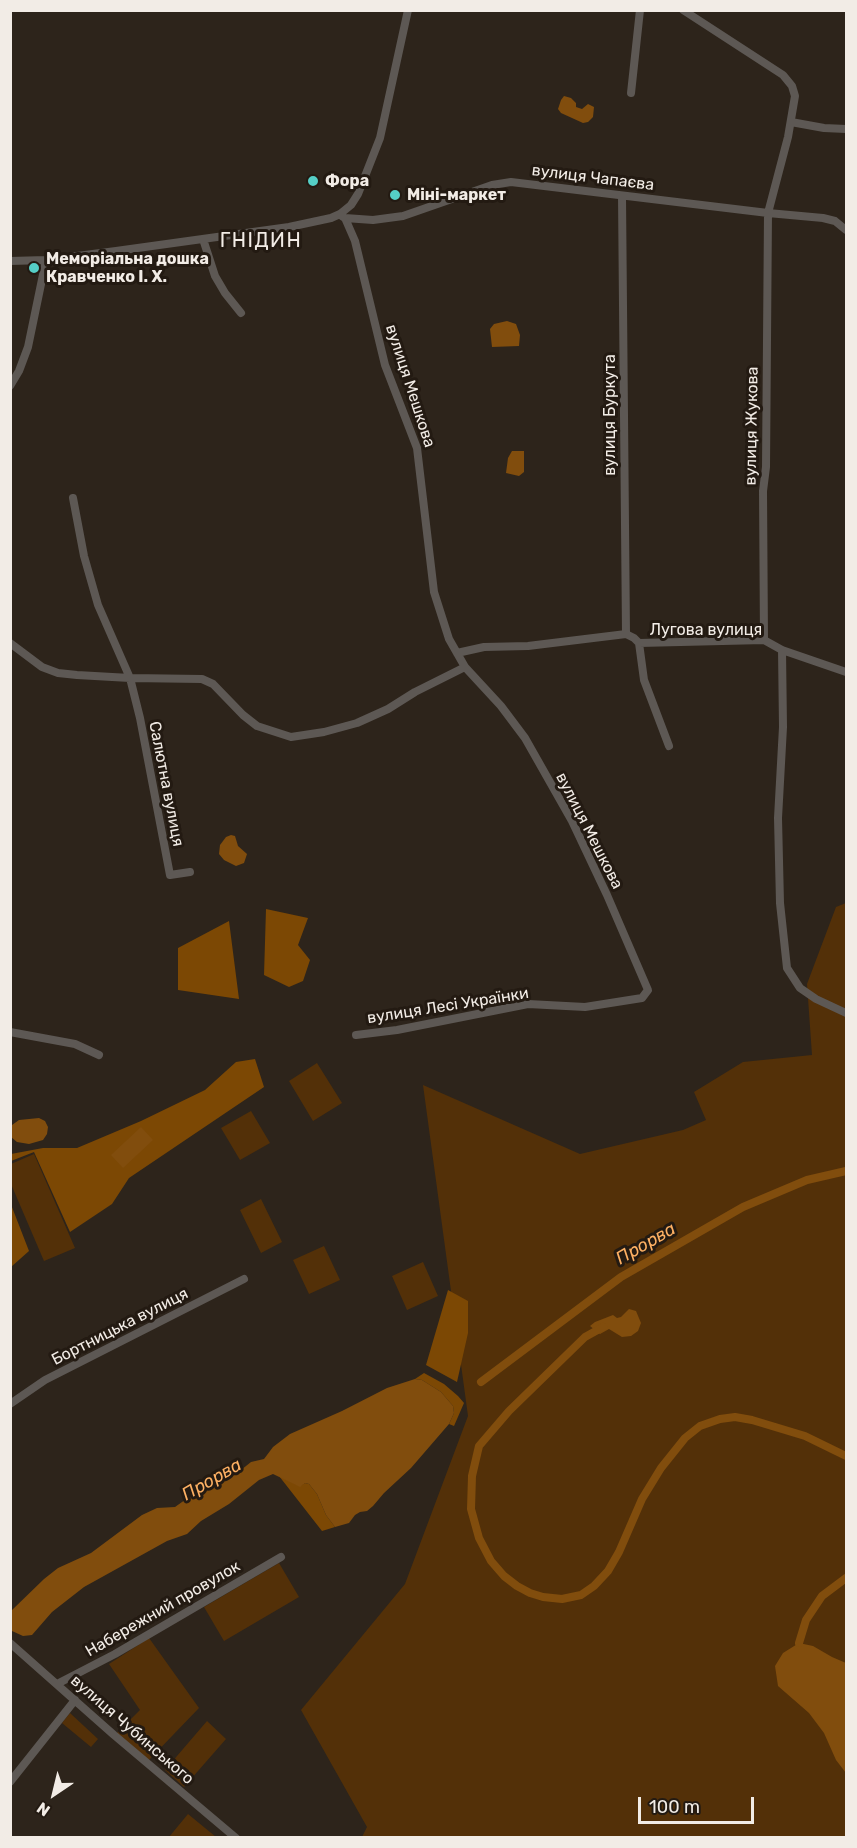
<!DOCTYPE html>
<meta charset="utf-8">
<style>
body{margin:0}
#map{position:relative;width:857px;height:1848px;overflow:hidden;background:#2d241b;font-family:Rubik,sans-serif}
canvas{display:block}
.frame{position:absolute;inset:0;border:12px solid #f2ece6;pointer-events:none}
.north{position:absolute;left:24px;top:1764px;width:60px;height:60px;-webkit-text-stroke:4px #231a12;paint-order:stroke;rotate:215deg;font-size:16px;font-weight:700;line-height:24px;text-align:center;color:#f2ece6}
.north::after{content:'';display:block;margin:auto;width:21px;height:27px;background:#f2ece6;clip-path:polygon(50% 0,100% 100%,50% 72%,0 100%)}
.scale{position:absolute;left:638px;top:1797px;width:116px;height:27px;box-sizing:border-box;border:3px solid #f2ece6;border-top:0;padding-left:8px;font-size:18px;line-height:21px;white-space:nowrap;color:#f2ece6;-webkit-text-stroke:4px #231a12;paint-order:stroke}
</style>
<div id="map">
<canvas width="857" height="1848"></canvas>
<div class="frame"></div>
<div class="north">N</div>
<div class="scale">100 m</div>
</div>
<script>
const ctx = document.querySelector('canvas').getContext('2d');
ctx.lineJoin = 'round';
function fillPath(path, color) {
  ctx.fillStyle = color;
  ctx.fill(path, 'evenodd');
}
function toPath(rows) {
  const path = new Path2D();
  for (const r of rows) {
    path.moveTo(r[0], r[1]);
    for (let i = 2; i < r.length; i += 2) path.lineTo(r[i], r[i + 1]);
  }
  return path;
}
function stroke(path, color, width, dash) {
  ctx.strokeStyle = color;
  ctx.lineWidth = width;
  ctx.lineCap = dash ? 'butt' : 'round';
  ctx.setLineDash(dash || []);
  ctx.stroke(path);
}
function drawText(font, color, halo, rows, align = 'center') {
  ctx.font = font + ' Rubik,sans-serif';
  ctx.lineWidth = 6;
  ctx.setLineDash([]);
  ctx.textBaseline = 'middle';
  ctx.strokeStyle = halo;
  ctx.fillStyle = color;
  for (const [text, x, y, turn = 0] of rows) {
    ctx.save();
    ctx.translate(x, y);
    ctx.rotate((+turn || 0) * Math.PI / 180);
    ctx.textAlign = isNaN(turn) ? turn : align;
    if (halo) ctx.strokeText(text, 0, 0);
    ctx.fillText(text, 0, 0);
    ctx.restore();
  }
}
fillPath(toPath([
 [846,903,846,1837,362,1837,367,1827,301,1710,405,1584,468,1416,423,1085,580,1154,683,1130,706,1120,694,1092,743,1062,812,1055,807,984,836,907],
 [317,1063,342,1103,313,1121,289,1081],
 [251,1111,270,1143,240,1160,221,1128],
 [34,1154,75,1248,44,1261,11,1184,11,1164],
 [261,1199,282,1242,261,1253,240,1210],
 [324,1246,340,1280,309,1294,293,1260],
 [423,1262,438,1296,407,1310,392,1276],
 [279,1563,299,1597,224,1641,204,1607],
 [149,1638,199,1708,147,1762,116,1734,140,1710,109,1664],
 [70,1713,98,1739,91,1747,62,1723],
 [207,1721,226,1739,184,1787,165,1770],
 [188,1814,216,1837,169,1837]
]), '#533008');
fillPath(toPath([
 [266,909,308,918,298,945,310,960,303,981,289,987,264,975],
 [229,921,239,999,178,990,178,948],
 [255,1059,264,1087,129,1178,112,1204,70,1232,34,1152,11,1161,11,1154,43,1148,77,1148,141,1121,205,1090,236,1062],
 [10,1202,29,1251,11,1267,10,1267],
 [448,1290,468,1301,468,1333,457,1382,426,1365],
 [424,1373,444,1384,458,1396,464,1403,454,1426,449,1424,454,1413,453,1406,441,1392,422,1380,415,1379],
 [279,1476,300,1486,305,1483,309,1484,317,1494,326,1515,335,1527,322,1531]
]), '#7c4804');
fillPath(toPath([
 [564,96,571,98,576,103,576,107,582,109,588,104,594,107,593,117,588,122,583,123,561,113,558,109,561,100],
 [507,321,516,324,520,335,519,346,492,347,490,329,494,324],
 [512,451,524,451,524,472,519,476,506,473,508,458],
 [231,835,235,836,238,846,247,854,244,863,236,866,224,860,219,854,220,845,226,837],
 [39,1118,45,1121,48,1127,47,1134,43,1140,29,1144,17,1142,11,1137,12,1125,19,1120],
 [141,1127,153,1140,123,1168,111,1155],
 [629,1309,636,1311,641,1323,638,1331,631,1336,622,1337,609,1329,600,1334,590,1326,595,1322,613,1315,617,1318,621,1317],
 [415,1379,422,1380,441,1392,453,1406,454,1413,449,1424,411,1468,384,1493,373,1506,367,1511,360,1512,355,1515,349,1523,335,1527,326,1515,317,1494,309,1484,305,1483,300,1487,296,1485,273,1474,259,1480,229,1504,201,1521,187,1534,167,1541,84,1587,52,1612,32,1635,23,1636,12,1631,11,1611,44,1579,58,1568,91,1553,142,1515,157,1508,175,1507,196,1492,211,1486,220,1473,241,1470,251,1462,264,1459,273,1447,290,1434,342,1411,387,1388],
 [799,1643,813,1646,832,1657,846,1663,846,1773,836,1760,824,1733,809,1713,778,1686,775,1666,783,1653]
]), '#814d0d');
stroke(toPath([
 [603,1327,585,1337,509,1411,479,1446,472,1476,471,1509,479,1538,491,1561,504,1576,517,1586,530,1593,543,1597,562,1599,581,1595,594,1586,608,1571,619,1552,642,1499,661,1468,685,1438,700,1426,720,1419,735,1417,752,1420,805,1436,846,1456],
 [481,1382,621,1277,743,1207,807,1180,846,1171],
 [799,1643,806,1620,822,1596,846,1578]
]), '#814d0d', 8);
stroke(toPath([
 [683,10,783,75,792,86,795,96,788,137,768,213,766,467,763,491,764,640],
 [631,93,640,10],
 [791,122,824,128,846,129],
 [622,196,626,634],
 [343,217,345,218,373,220,403,216,492,185,511,182,768,213,823,218,835,221,846,230],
 [345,218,355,241,385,365,417,448,434,592,449,639,465,667,501,706,525,738,572,821,607,895,648,990,642,998,585,1007,528,1004,397,1030,356,1035],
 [203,239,215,276,225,293,241,313],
 [10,261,46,260,116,251,289,227,331,218,340,214,351,205,358,194,380,138,408,10],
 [10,386,19,371,28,347,46,260],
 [73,498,84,556,98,605,130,678,140,718,170,875,190,872],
 [10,643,42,667,58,673,77,675,130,678,202,679,213,684,243,715,257,726,291,737,324,732,357,723,388,709,415,692,465,667],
 [639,643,644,680,669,746],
 [782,650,783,727,778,818,780,903,787,968,800,988,816,999,846,1013],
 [457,653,484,647,528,646,626,634,634,638,639,643,764,640,782,650,846,672],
 [10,1032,75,1044,99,1055],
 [10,1404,45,1380,244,1279],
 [10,1643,114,1735,236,1838],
 [57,1684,115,1654,281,1557],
 [10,1782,75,1700]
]), '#5d5854', 8);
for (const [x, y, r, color] of [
 [313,181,6,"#55cec6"],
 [395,195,6,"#55cec6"],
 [34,268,6,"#55cec6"]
]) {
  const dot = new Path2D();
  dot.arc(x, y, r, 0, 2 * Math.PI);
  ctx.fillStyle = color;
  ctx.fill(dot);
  stroke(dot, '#231a12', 2);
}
drawText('16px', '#f2ece6', '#231a12', [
 ["вулиця Чапаєва",593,178,7],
 ["вулиця Мешкова",410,386,72],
 ["вулиця Буркута",610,415,-90],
 ["вулиця Жукова",752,426,-89],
 ["Лугова вулиця",706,630],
 ["Салютна вулиця",166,784,79],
 ["вулиця Мешкова",589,831,63],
 ["вулиця Лесі Українки",448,1006,-9],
 ["Бортницька вулиця",120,1327,-27],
 ["Набережний провулок",163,1609,-30],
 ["вулиця Чубинського",132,1730,41]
]);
drawText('bold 16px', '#f2ece6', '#231a12', [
 ["Фора",325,181],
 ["Міні-маркет",407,195],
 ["Меморіальна дошка",46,259],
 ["Кравченко І. Х.",46,277]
], 'left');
drawText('italic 18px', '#fdb063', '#231a12', [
 ["Прорва",646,1244,-30],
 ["Прорва",212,1480,-30]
]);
ctx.letterSpacing = '1.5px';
drawText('20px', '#f2ece6', '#231a12', [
 ["ГНІДИН",261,241]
]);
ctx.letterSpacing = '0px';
</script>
